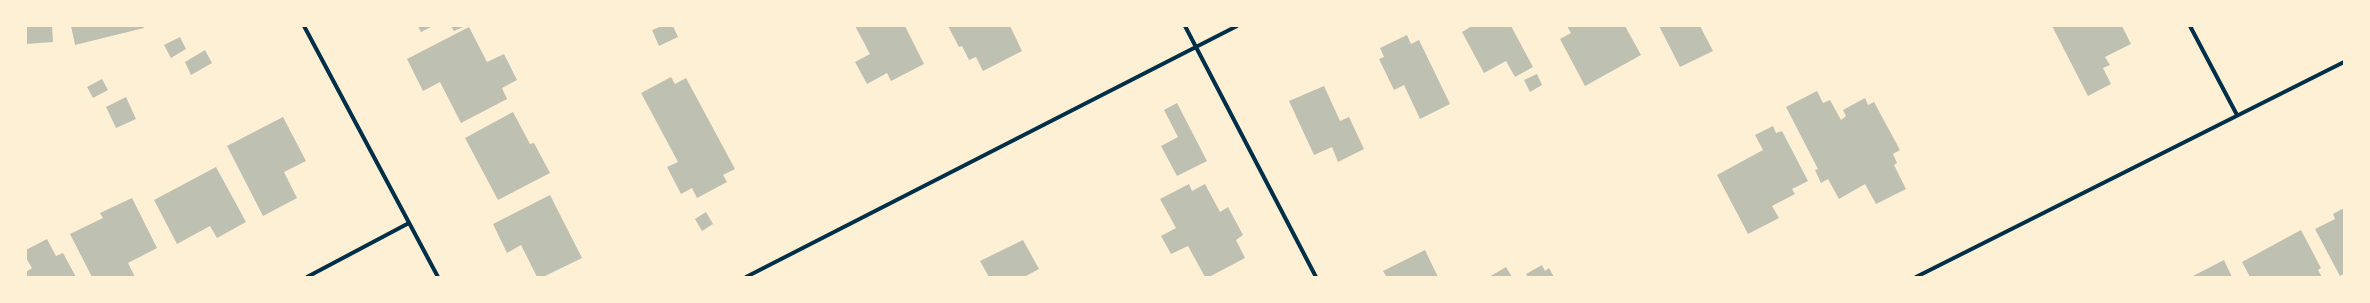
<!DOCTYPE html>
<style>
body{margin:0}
#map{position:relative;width:2370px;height:303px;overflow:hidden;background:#fdf0d5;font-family:"DejaVu Sans",sans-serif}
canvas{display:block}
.frame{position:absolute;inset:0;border:27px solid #fdf0d5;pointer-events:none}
</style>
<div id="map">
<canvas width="2370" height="303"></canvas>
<div class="frame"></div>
</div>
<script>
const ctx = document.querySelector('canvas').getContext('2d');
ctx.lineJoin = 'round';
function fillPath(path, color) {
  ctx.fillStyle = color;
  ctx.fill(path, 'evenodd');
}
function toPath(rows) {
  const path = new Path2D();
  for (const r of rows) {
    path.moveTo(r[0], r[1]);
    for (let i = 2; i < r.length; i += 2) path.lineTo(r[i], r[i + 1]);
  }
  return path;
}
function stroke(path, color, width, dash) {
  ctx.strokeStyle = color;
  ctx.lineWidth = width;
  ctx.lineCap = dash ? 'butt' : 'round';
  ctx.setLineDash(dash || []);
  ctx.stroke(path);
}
fillPath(toPath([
 [26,26,52,26,53,42,26,44],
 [71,26,143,26,144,28,75,45],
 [418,26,433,26,421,32],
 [451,26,465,26,454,31],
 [662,26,673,26,678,37,659,46,652,30],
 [855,26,905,26,924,64,891,81,887,73,867,84,855,62,870,54],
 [948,26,1010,26,1022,51,983,71,976,57,969,60,962,46,959,47],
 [1472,26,1511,26,1533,67,1515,77,1506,61,1484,73,1462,32],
 [1567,26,1625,26,1641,55,1585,86,1560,39,1571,33],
 [1659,26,1700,26,1713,51,1680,67],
 [2052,26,2122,26,2131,44,2105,57,2110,65,2103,68,2111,84,2088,96],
 [469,27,487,62,504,54,517,80,502,88,507,99,461,123,440,82,423,91,407,59],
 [1407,35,1411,44,1419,40,1450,104,1420,119,1404,85,1394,90,1379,59,1384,57,1380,48],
 [180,37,186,49,171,58,164,45],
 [205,50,212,63,191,75,185,62],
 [1537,74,1542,85,1530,92,1524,80],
 [671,77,675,84,686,78,735,169,723,175,727,182,697,198,692,188,681,194,667,167,678,162,641,93],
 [102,79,108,90,93,98,87,87],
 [1324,86,1340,121,1349,117,1364,149,1338,162,1332,147,1314,155,1289,101],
 [1817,91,1823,103,1830,100,1841,120,1846,116,1843,110,1865,98,1868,105,1874,102,1900,150,1893,154,1897,163,1894,165,1906,189,1876,204,1865,184,1839,199,1828,179,1821,183,1815,170,1818,169,1786,107],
 [126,97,136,119,116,128,106,107],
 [1177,103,1207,161,1177,176,1161,146,1178,137,1164,110],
 [513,112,530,144,534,143,550,173,498,200,465,138],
 [283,117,306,161,284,172,297,198,263,216,227,146],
 [1773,126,1776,133,1782,131,1808,181,1792,189,1795,194,1772,206,1779,218,1748,234,1717,175,1763,150,1755,135],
 [216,167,246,222,217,238,210,226,177,244,154,200],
 [1189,184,1192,191,1205,184,1220,212,1228,207,1243,235,1236,240,1245,258,1209,277,1205,277,1188,246,1171,254,1161,236,1176,228,1160,199],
 [550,195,582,258,543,277,537,277,521,245,507,253,493,224],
 [132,198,157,248,128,263,135,277,92,277,70,234,103,218,100,213],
 [2344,208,2344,274,2340,276,2315,229,2335,219,2333,214],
 [706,212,713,224,702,231,695,219],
 [2301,230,2321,268,2318,270,2322,277,2250,277,2242,262],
 [47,239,56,256,63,253,76,277,26,277,26,272,32,268,26,258,26,250],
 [1023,240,1039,269,1024,277,989,277,980,261],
 [1425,250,1438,277,1384,277,1386,276,1383,271],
 [2224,260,2232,277,2191,277],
 [1542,265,1545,271,1549,268,1554,277,1528,277,1526,274],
 [1506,267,1512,277,1489,277]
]), '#bec0b2');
stroke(toPath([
 [304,26,438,277],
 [1185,26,1316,277],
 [2190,26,2237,115],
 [307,277,409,223],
 [746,277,1237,26],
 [1916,277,2344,62]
]), '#003049', 4);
</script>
